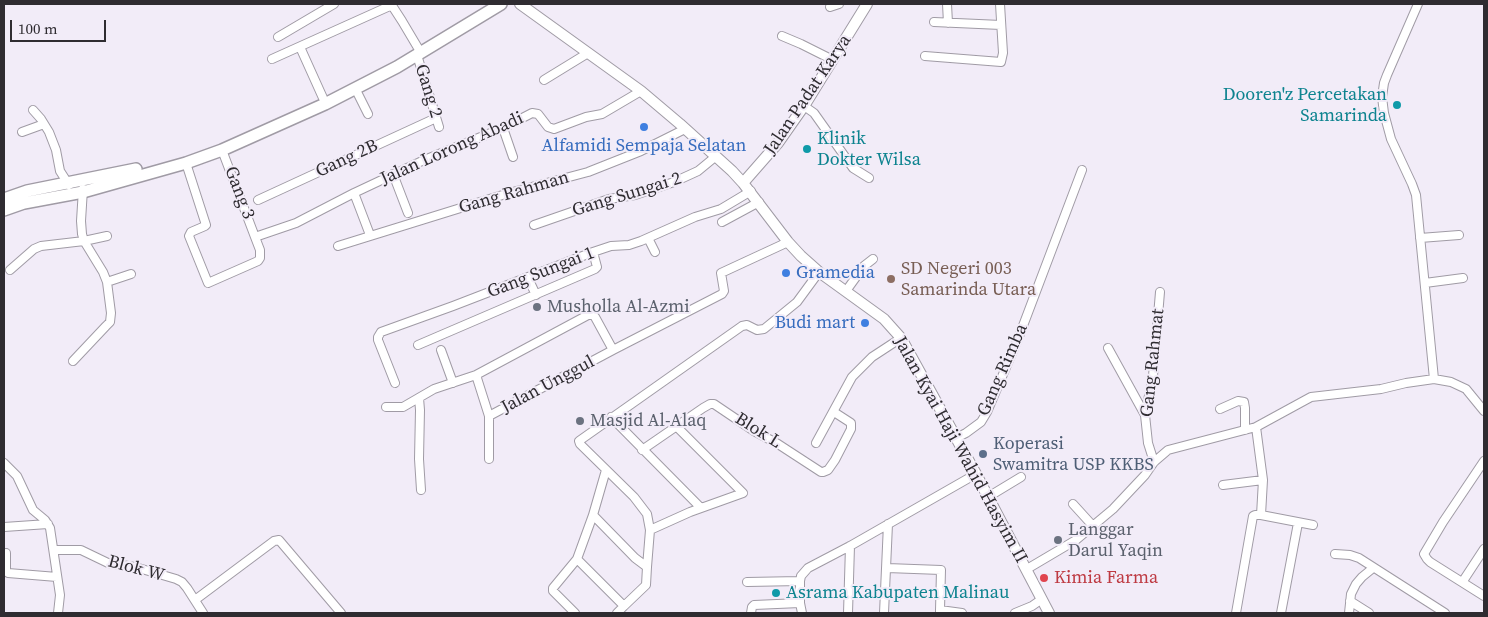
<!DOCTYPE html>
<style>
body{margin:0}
#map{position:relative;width:1488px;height:617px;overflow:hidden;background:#f2ecf8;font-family:"Source Serif 4",serif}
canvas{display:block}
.frame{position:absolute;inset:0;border:5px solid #2f2c31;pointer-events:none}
.scale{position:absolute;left:10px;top:20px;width:96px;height:22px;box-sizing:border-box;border:2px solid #2f2c31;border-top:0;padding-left:6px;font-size:15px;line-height:18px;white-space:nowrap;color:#2f2c31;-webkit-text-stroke:4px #f2ecf8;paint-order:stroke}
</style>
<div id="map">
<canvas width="1488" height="617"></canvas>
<div class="frame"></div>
<div class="scale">100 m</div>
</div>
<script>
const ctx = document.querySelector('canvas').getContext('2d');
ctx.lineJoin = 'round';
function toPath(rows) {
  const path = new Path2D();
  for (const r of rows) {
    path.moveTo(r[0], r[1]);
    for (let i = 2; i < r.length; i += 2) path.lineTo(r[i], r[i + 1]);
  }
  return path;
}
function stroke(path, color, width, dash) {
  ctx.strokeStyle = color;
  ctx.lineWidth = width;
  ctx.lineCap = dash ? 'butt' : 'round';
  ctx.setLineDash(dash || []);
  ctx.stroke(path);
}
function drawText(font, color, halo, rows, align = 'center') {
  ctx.font = font + ' "Source Serif 4",serif';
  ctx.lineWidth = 4;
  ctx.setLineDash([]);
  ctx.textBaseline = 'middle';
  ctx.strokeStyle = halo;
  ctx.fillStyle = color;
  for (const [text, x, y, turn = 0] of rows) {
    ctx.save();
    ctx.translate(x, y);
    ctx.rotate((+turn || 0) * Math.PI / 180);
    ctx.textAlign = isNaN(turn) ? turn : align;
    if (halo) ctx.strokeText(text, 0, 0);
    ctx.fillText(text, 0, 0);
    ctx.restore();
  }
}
const street = toPath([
 [391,4,402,21,421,53],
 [947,4,948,23],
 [1418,4,1387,75,1384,83,1382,97,1384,113,1391,139,1412,184,1416,195,1434,379],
 [830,7,839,4],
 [934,22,1001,25],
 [782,36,801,44,833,60],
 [278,37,334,4],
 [300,47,323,98],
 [417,55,439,127],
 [925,56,1001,62,1003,53,1000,4],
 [272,59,392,5],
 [544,80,588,53],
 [355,88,368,114],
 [804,106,814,113,853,168,869,178],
 [33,110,41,119,49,132,56,150,60,171,69,185],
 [503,128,513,157],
 [22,132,44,124],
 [186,163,206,225,205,226,191,232,189,236,208,283,258,261,260,258,260,250,255,237,222,150],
 [393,174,408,213],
 [258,200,436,118],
 [722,222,759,202],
 [534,225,609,199,635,195,674,182,698,171,715,157],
 [370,235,354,193,422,161,503,128,532,113,538,114,548,127,554,129,586,117,602,114,641,91],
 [255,237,296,223,354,193],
 [648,238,655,252],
 [1420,238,1459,235],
 [338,246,509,193,588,172,641,151,685,129],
 [10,270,34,249,41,246,84,241,107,236],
 [528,278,536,295],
 [107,282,131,274],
 [1425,283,1463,278],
 [846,291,864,266,873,259],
 [418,345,595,269,597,267,593,252],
 [1108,348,1145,415],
 [441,350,453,383],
 [613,350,489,416,476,375,588,315,593,315,595,317,613,350,722,294,724,291,721,273,788,242],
 [73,361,106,326,110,322,111,313,107,282,103,272,84,241,82,234,81,221,83,189],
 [395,383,378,340,378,337,381,332,453,306,593,252,611,246,629,245,641,241,695,217,721,209,751,191],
 [419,398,420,410,419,459,421,490],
 [386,407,403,407,434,389,476,375],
 [1220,409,1238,401,1244,402,1245,408,1245,430],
 [611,417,701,508],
 [677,427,743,493,690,512,650,530,647,514,634,497,580,444,579,441,742,326,747,325,757,330,764,329,797,302,819,272],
 [956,438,966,433,981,422,987,412,1018,339,1082,170],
 [816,443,852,377,872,357,901,338],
 [642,450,703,408,710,404,714,404,754,431,778,444,821,472,823,472,828,470,835,460,851,429,851,423,834,412],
 [489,459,489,416],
 [1484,461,1443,522,1424,554,1427,559,1430,562,1484,596],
 [1154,462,1148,443,1145,415,1153,376,1160,292],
 [4,463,17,476,33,510,45,520,50,528,60,595,58,613],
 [606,470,593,515,635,558,647,567,650,530],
 [1223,485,1263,480],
 [988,497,1021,477],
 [1073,504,1093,526],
 [1261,515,1313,525],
 [4,527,48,524],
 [54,550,81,550,108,563,135,567,176,579,182,582,187,588,203,613],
 [6,553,6,571,8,573,57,577],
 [1335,554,1350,555,1359,558,1445,613],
 [577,559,624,606,617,613],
 [887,568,941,570,940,610],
 [1027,569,1076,540,1113,509,1145,475,1154,462,1168,450,1256,427,1311,397,1381,389,1406,383,1434,379,1451,382,1466,389,1484,411],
 [1463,581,1484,549],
 [747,582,800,581],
 [195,600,274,541,279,540,341,613],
 [1350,601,1369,613],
 [624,606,646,585,647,567],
 [575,613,553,591,553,588,577,559,593,515],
 [751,613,752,607,754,605,800,603],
 [802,613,800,603,800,581,801,576,808,568,850,546,976,474],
 [848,613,850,546],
 [884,613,888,524],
 [940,613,940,610,962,613],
 [1015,613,1032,606,1042,599],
 [1236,613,1253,516,1255,515,1261,515,1263,480,1256,427],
 [1281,613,1298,523],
 [1349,613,1351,594,1356,584,1362,577,1373,568]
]);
const secondary = toPath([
 [520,4,641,91,680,124,732,171,743,183,788,242,801,256,819,272,884,319,901,338,976,474,1049,613],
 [743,183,778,143,804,106,867,4]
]);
const primary = toPath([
 [4,199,27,191,136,169],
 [4,210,24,203,83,192,186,163,222,150,325,104,397,67,501,4]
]);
stroke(street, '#a09ba5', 10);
stroke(secondary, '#a09ba5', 12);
stroke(primary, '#a09ba5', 14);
stroke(street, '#fff', 8);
stroke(secondary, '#fff', 10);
stroke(primary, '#fff', 11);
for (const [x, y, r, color] of [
 [1397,105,5,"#0f9aa8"],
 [644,127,5,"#3f7fe0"],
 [807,149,5,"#0f9aa8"],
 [786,273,5,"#3f7fe0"],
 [891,279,5,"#8d6e63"],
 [537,307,5,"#6b7280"],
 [865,323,5,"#3f7fe0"],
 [580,421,5,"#6b7280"],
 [983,454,5,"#5c6f8a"],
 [1058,540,5,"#6b7280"],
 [1044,578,5,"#e0444e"],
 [776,593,5,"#0f9aa8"]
]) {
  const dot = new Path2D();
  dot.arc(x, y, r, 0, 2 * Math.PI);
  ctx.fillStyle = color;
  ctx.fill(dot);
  stroke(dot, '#f2ecf8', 2);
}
drawText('18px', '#2f2c31', '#f2ecf8', [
 ["Gang 2",428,91,73],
 ["Jalan Padat Karya",808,95,-56],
 ["Jalan Lorong Abadi",452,149,-24],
 ["Gang 2B",347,159,-25],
 ["Gang 3",239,193,69],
 ["Gang Rahman",514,193,-16],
 ["Gang Sungai 2",627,195,-17],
 ["Gang Sungai 1",541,273,-21],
 ["Gang Rahmat",1153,363,-84],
 ["Gang Rimba",1003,370,-66],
 ["Jalan Unggul",548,385,-28],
 ["Blok L",758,431,32],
 ["Jalan Kyai Haji Wahid Hasyim II",960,450,61],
 ["Blok W",136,569,15]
]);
drawText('18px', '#0d838f', '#f2ecf8', [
 ["Dooren'z Percetakan",1387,95,"right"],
 ["Samarinda",1387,116,"right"],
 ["Klinik",817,139],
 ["Dokter Wilsa",817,160],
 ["Asrama Kabupaten Malinau",786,593]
], 'left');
drawText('18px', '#366cbe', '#f2ecf8', [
 ["Alfamidi Sempaja Selatan",644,146],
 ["Gramedia",796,273,"left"],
 ["Budi mart",855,323,"right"]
]);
drawText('18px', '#785e54', '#f2ecf8', [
 ["SD Negeri 003",901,269],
 ["Samarinda Utara",901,290]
], 'left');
drawText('18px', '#5b616d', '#f2ecf8', [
 ["Musholla Al-Azmi",547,307],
 ["Masjid Al-Alaq",590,421],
 ["Langgar",1068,530],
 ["Darul Yaqin",1068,551]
], 'left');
drawText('18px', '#4e5e75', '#f2ecf8', [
 ["Koperasi",993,444],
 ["Swamitra USP KKBS",993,465]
], 'left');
drawText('18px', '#be3a42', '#f2ecf8', [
 ["Kimia Farma",1054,578]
], 'left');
</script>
